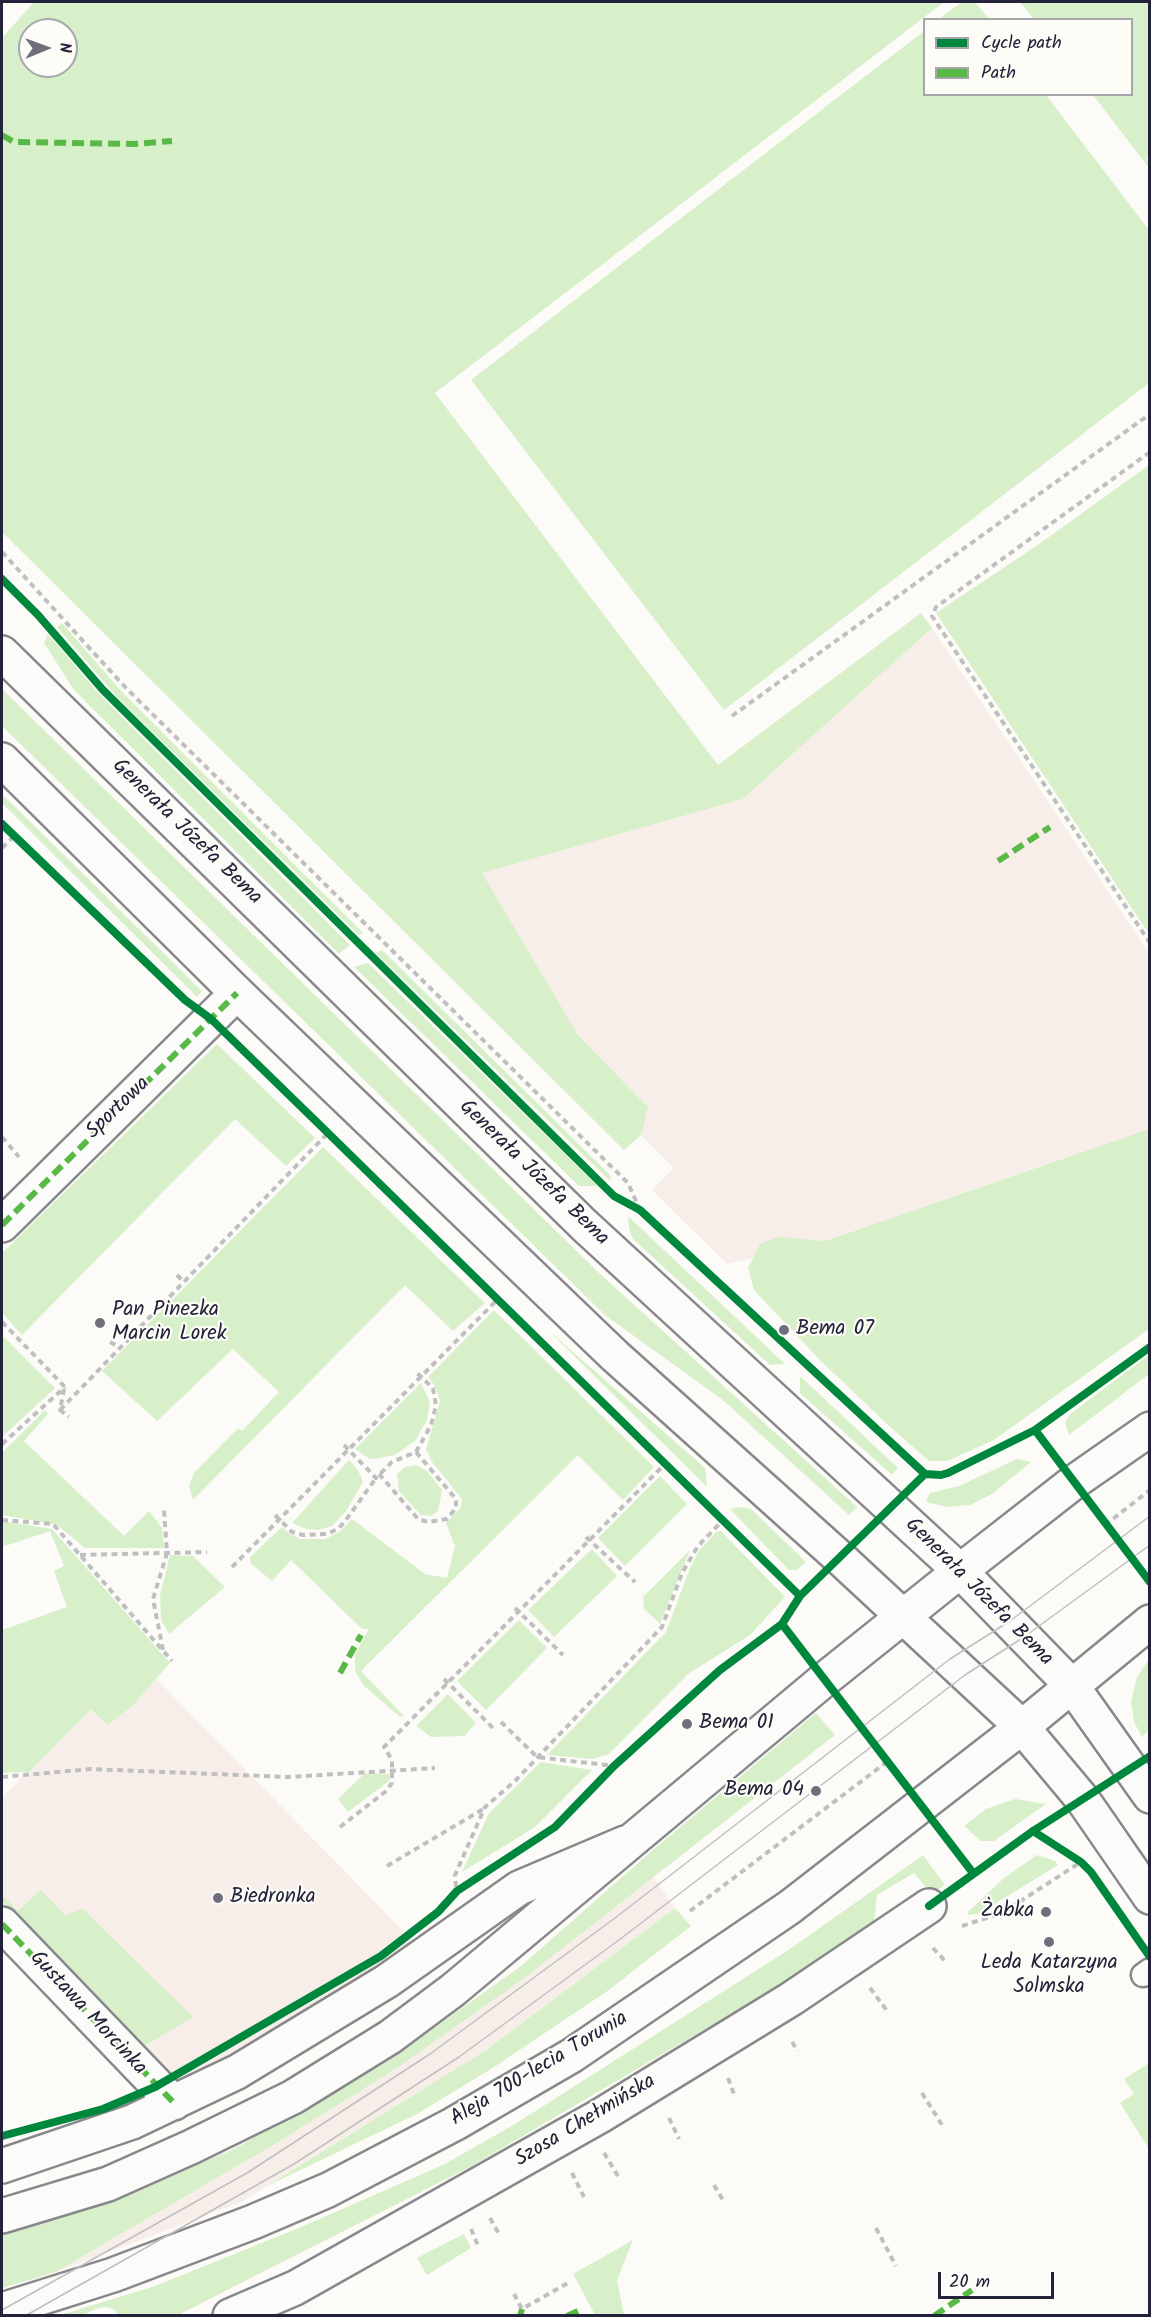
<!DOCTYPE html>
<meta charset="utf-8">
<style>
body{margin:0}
#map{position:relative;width:1151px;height:2317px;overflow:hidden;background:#fcfbf8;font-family:Kalam,sans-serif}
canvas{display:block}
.frame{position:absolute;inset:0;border:3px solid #22223b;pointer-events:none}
.legend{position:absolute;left:923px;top:18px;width:210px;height:78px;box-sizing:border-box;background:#fdfcf7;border:2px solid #a5a5ac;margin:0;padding:8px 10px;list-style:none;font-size:18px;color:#22223b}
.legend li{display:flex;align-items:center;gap:12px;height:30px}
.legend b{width:30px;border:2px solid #a5a5ac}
.north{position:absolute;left:18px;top:18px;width:60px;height:60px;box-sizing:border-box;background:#fdfcf7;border:2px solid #a5a5ac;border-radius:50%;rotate:89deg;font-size:16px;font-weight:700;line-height:24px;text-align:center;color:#22223b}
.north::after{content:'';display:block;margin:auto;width:21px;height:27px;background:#6e6e7d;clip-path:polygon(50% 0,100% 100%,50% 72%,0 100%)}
.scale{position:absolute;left:938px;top:2272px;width:116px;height:27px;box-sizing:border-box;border:3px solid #22223b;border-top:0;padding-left:8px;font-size:18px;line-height:21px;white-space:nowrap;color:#22223b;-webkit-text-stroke:4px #fdfcf7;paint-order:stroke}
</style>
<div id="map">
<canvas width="1151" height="2317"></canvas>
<div class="frame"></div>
<ul class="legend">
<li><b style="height:8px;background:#00873e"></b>Cycle path</li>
<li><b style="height:8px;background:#58b947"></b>Path</li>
</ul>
<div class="north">N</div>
<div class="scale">20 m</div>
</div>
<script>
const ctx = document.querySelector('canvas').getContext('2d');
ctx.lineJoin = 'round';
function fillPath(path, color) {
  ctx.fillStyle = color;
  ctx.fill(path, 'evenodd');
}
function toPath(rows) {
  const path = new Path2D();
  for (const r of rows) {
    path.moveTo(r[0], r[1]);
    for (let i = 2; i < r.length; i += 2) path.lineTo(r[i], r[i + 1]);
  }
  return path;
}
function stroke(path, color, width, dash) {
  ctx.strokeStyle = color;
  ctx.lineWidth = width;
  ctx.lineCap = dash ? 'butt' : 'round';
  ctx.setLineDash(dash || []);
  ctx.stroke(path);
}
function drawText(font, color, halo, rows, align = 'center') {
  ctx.font = font + ' Kalam,sans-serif';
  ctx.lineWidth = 4.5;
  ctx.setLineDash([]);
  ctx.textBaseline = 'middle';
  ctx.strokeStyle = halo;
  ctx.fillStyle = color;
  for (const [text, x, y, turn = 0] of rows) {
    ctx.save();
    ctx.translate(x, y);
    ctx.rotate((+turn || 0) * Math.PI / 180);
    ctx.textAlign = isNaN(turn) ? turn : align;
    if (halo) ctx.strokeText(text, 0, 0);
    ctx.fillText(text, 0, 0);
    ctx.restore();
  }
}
fillPath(toPath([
 [932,628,1149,953,1149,1129,825,1241,727,1264,652,1190,674,1168,641,1135,648,1107,578,1035,481,873,743,799],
 [136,1658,417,1945,174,2086,2,1907,2,1798],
 [653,1877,675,1908,486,2050,241,2202,56,2272,275,2144,396,2068,526,1977]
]), '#f8eee9');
fillPath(toPath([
 [34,2,944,2,435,393,718,765,921,613,932,628,743,799,482,873,578,1035,648,1107,641,1135,624,1150,2,532,2,38],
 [30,30,66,30,66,66,30,66],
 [962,2,975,2,989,19,939,19],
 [1020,2,1149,2,1150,154,1147,157,1149,168,1093,95,1132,94,1132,20,1034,19],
 [924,31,924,94,1046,95,1149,230,1149,383,724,710,471,380],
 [1149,465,1149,934,936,613,1042,542],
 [62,623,122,692,363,933,359,935,117,697,57,627],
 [48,634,99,694,350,945,339,954,74,690,44,643],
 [2,689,598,1272,857,1507,849,1515,724,1401,605,1315,2,726],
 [2,794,202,991,197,997,2,803],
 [382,950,611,1176,610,1181,376,953],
 [368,963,598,1186,579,1186,354,967],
 [217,1044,315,1138,286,1166,235,1119,22,1335,2,1313,2,1253],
 [1149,1129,1149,1329,994,1440,947,1461,929,1461,888,1425,821,1361,754,1290,748,1268,760,1244,779,1237,825,1241],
 [323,1147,485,1303,453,1331,405,1285,193,1500,189,1486,194,1473,238,1428,242,1431,279,1392,233,1349,157,1421,102,1371],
 [628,1216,785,1364,770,1365,633,1239,629,1229],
 [494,1310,654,1467,623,1500,578,1455,361,1671,405,1717,399,1716,363,1685,355,1670,355,1654,369,1629,362,1629,291,1560,272,1581,251,1564,250,1557,282,1527,291,1535,301,1539,325,1539,339,1532,352,1519,425,1574,447,1578,455,1546,446,1523,461,1507,462,1499,432,1462,426,1449,440,1401,435,1386,428,1377],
 [548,1330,705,1468,707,1487],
 [2,1335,55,1388,2,1437],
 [1149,1355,1149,1374,1069,1435,1065,1423,1070,1414],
 [800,1376,898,1468,892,1475,800,1393],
 [421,1383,430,1402,427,1420,415,1441,395,1455,380,1458,370,1459,355,1449],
 [45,1410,48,1414,24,1441,124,1536,149,1511,162,1528,164,1548,85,1548,57,1525,2,1515,2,1453],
 [1017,1459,1031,1462,992,1494,970,1505,948,1507,926,1502,930,1493,959,1486],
 [349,1460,358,1470,363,1482,346,1511,332,1526,318,1530,306,1529,292,1523],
 [416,1465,427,1471,442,1490,438,1511,431,1516,421,1515,399,1491,397,1474,405,1467],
 [660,1476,687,1504,625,1566,598,1538],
 [739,1507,751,1509,806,1562,797,1570,789,1570,730,1509],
 [2,1521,52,1529,170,1663,133,1705,108,1725,91,1709,29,1772,2,1773,2,1630,67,1607,54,1571,64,1566,50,1531,2,1547],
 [721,1531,785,1597,750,1635,688,1674,609,1754,593,1759,547,1755,666,1632,690,1568,699,1551,716,1532],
 [592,1549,617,1576,554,1637,528,1610],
 [690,1550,660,1624,644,1609,643,1597],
 [170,1555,193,1556,225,1587,169,1634,161,1620,160,1595],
 [519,1620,547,1648,486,1710,457,1681],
 [1149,1659,1150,1725,1147,1727,1149,1730,1142,1737,1134,1722,1131,1702,1137,1677],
 [448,1694,476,1723,464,1736,431,1737,416,1726],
 [816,1713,835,1735,526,1977,397,2068,275,2144,56,2272,2,2288,2,2234,153,2183,232,2150,382,2065,521,1966,654,1849],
 [541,1762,592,1770,535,1827,462,1872,489,1813],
 [365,1773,389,1774,390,1780,348,1812,338,1799],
 [1015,1799,1046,1804,994,1841,981,1841,964,1826,986,1809],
 [923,1855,945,1885,939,1889,929,1891,914,1873,877,1895,874,1921,862,1937,470,2167,178,2315,118,2315,115,2310,107,2307,98,2308,83,2315,57,2316,155,2286,301,2227,445,2164,515,2124,790,1949],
 [1037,1855,1055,1861,1058,1865,980,1913,968,1915,967,1913,1004,1878],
 [41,1890,65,1915,83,1909,193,2017,143,2047,2,1901,2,1895,18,1911],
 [675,1908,691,1926,606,1992,491,2069,417,2114,267,2186,486,2050],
 [1149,2063,1149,2062,1149,2149,1120,2103,1134,2094,1124,2079],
 [464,2234,471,2248,427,2275,417,2258],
 [633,2240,617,2280,624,2315,595,2315,573,2274]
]), '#d7f0ca');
const service = toPath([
 [1143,1975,1150,1970]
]);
const minor = toPath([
 [2,1225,237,993],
 [2,1924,174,2103],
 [2,2166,132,2122,237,2072,387,1981,519,1888,625,1843],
 [230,2316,295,2288,600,2116,791,1999,929,1906]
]);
const tertiary = toPath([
 [1072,1686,1150,1796],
 [1022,1727,1083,1800,1150,1897]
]);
const secondary = toPath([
 [2,653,584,1225,960,1571,1072,1686],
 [2,760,237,993,615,1356,840,1558,1022,1727],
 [2,2216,108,2184,191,2147,293,2097,390,2037,453,1990,825,1679,960,1571,1074,1482,1150,1429],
 [2,2310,113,2275,253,2222,328,2190,454,2124,571,2056,790,1907,1022,1727,1150,1622]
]);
stroke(service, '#88888c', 27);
stroke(minor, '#88888c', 38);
stroke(tertiary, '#88888c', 38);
stroke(secondary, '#88888c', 38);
stroke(toPath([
 [1150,452,936,607,932,616,1150,943],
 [2,552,125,687,628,1183,640,1210],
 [732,716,1150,414],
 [2,848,14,836],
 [2,1137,19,1157],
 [177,1275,184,1282],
 [2,1322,65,1387],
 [110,1342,121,1348],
 [64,1389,60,1410,69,1417],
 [60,1410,328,1133],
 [2,1444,65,1387],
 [344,1445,376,1478,392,1462,416,1452,431,1425,436,1406,433,1388,417,1373],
 [379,1474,418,1519,428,1522,447,1519,456,1508,456,1499,416,1452],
 [275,1515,292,1532,303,1535,327,1534,338,1529,346,1520,376,1478],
 [2,1520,53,1524,172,1661],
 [1105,1525,1150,1490],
 [586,1537,635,1582],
 [80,1555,207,1552],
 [232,1567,497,1300],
 [515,1608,563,1655],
 [163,1650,153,1599,167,1553,164,1510],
 [444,1679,494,1729],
 [501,1722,537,1757,614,1766],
 [2,1777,91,1769,288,1777,435,1768],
 [340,1827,385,1792,392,1783,392,1760,384,1747,665,1464],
 [387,1866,485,1808],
 [456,1887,455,1875,485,1807,515,1781,662,1627,682,1573,698,1546,724,1519],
 [690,1911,888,1761],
 [962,1926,1002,1913,1081,1862],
 [933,1948,945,1961],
 [870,1988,888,2012],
 [792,2042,798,2051],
 [728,2078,734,2094],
 [922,2093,942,2125],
 [669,2118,679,2139],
 [604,2153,618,2176],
 [572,2173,584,2197],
 [714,2185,723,2200],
 [490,2218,500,2236],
 [876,2228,896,2266],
 [471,2229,479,2248],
 [514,2294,522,2309,568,2283]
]), '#bfbfc0', 4, [6, 4.5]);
stroke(service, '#fbfbf9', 22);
stroke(minor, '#fbfbf9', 33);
stroke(tertiary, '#fbfbf9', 33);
stroke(secondary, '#fbfbf9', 33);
stroke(toPath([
 [2,2310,247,2173,430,2054,615,1918,950,1659,1010,1621,1150,1516],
 [25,2316,294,2164,459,2057,619,1940,965,1675,1024,1637,1150,1545]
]), '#bfbfc0', 1.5);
stroke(toPath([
 [2,135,14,142,134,144,172,141],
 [998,861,1050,827],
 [2,1225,237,993],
 [340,1673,361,1635],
 [2,1924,174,2103],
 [520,2316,522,2309],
 [567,2316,580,2310],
 [934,2316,972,2290]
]), '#58b947', 6, [12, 6]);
stroke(toPath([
 [2,579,38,615,103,690,614,1196,640,1210,925,1474,941,1475,948,1473,1035,1430,1150,1347],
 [2,824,185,1000,211,1019,328,1133,800,1596],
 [1035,1430,1150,1582],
 [782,1624,973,1873],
 [1033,1831,1081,1862,1091,1872,1150,1957],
 [929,1906,1033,1831,1150,1756],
 [2,2136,103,2109,155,2087,381,1956,438,1912,457,1891,555,1827,614,1766,720,1670,782,1624,800,1596,925,1474]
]), '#00873e', 8);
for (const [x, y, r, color] of [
 [100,1323,6,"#6e6e7d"],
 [784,1330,6,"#6e6e7d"],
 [687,1724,6,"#6e6e7d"],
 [816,1791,6,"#6e6e7d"],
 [218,1898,6,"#6e6e7d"],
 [1046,1912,6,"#6e6e7d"],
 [1049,1942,6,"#6e6e7d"]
]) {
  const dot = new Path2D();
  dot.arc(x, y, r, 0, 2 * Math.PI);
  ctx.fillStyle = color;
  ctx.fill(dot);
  stroke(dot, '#fdfcf7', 2);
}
drawText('21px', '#22223b', '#fdfcf7', [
 ["Generała Józefa Bema",186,833,44],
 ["Sportowa",119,1109,-44],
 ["Generała Józefa Bema",533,1174,44],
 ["Generała Józefa Bema",978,1593,45],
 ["Gustawa Morcinka",87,2014,47],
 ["Aleja 700-lecia Torunia",540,2070,-31],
 ["Szosa Chełmińska",586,2122,-31]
]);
drawText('21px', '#22223b', '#fdfcf7', [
 ["Pan Pinezka",112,1311],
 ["Marcin Lorek",112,1335],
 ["Bema 07",796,1330],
 ["Bema 01",699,1724],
 ["Bema 04",804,1791,"right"],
 ["Biedronka",230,1898],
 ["Żabka",1034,1912,"right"],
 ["Leda Katarzyna",1049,1964,"center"],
 ["Solmska",1049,1988,"center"]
], 'left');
</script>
